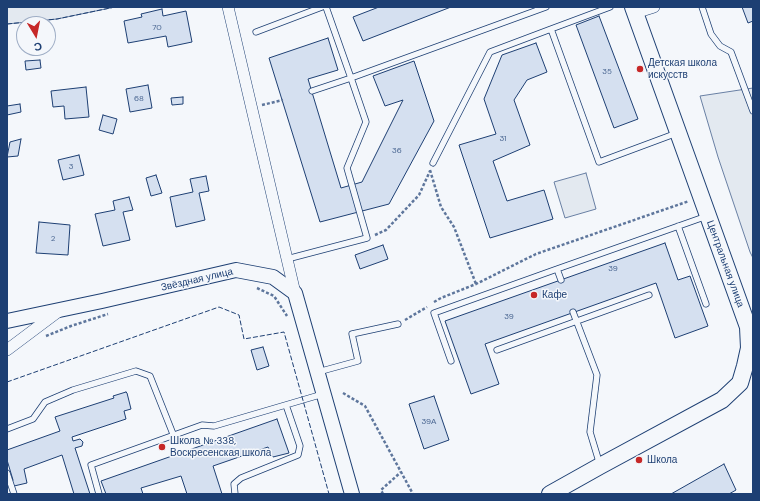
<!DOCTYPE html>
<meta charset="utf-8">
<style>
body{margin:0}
#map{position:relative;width:760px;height:501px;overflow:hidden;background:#f4f7fb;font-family:"DM Sans",sans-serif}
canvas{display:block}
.frame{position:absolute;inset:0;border:8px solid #1d3f73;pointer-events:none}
.north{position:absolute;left:16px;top:16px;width:40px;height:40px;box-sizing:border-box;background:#f4f7fb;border:1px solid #9eadc5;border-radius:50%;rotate:170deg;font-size:11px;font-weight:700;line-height:16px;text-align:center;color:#1d3f73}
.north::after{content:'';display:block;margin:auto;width:14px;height:18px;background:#c62828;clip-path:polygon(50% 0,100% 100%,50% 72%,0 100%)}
</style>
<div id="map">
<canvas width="760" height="501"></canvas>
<div class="frame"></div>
<div class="north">С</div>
</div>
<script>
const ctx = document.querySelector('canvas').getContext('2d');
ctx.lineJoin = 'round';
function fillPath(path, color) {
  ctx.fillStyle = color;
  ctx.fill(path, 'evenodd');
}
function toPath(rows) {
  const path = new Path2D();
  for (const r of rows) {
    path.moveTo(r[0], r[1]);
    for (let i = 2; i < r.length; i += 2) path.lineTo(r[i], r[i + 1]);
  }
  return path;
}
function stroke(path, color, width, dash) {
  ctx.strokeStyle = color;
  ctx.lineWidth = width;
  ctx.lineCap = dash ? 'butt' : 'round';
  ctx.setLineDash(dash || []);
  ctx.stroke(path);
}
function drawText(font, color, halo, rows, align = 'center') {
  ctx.font = font + ' "DM Sans",sans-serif';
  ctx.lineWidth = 3;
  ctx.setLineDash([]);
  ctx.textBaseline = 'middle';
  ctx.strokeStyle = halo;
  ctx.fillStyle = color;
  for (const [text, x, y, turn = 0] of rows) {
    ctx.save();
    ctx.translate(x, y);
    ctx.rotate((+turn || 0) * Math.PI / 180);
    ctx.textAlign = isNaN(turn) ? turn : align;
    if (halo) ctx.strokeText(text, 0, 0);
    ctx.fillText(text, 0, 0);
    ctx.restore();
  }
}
const green = toPath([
 [7,7,115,7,57,19,7,24,7,7],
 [753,88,753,258,750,252,718,157,700,96,753,88],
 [586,173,596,209,565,218,554,182,586,173]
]);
fillPath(green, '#e3e9f0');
stroke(green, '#687fa3', 1);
const building = toPath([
 [379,7,451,7,363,41,353,17,379,7],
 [742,7,753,7,753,21,748,23,742,7],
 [162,9,163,16,186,11,192,42,168,47,166,36,128,43,124,21,142,17,141,14,162,9],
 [599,16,638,119,614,128,576,25,599,16],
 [328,38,338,70,308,79,341,188,362,182,403,100,385,106,373,76,414,61,434,121,389,204,320,222,269,58,328,38],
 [536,43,547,72,527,80,514,100,530,145,493,161,507,201,544,190,553,219,490,238,459,145,496,134,484,99,502,55,536,43],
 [40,60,41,68,26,70,25,61,40,60],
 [148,85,152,108,130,112,126,89,148,85],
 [86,87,89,117,65,119,64,106,53,107,51,91,86,87],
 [183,97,183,104,172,105,171,98,183,97],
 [20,104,21,112,7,115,7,106,20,104],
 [103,115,117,119,113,134,99,130,103,115],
 [21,139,18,156,7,157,10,142,21,139],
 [79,155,84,175,63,180,58,160,79,155],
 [156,175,162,193,151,196,146,178,156,175],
 [206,176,209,191,199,193,205,220,176,227,170,197,193,192,190,179,206,176],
 [129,197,133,210,123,212,130,240,103,246,95,214,115,210,113,201,129,197],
 [39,222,70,225,68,255,36,253,39,222],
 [665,243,678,280,690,276,708,326,675,338,656,283,485,344,499,384,471,394,445,321,665,243],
 [383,245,388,259,360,269,355,255,383,245],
 [263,347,269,366,257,370,251,350,263,347],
 [126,392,127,393,131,409,124,411,126,419,72,437,73,441,80,439,83,442,82,446,75,448,90,494,74,494,62,455,24,469,27,483,14,486,12,483,13,480,7,460,7,450,60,431,55,417,114,398,113,396,126,392],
 [434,396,449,440,424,449,409,404,434,396],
 [277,419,289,453,273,457,268,447,213,466,222,494,187,494,181,476,141,488,143,494,106,494,101,481,277,419],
 [724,464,736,490,729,494,671,494,724,464]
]);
fillPath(building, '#d5e0f0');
stroke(building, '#1d3f73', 1);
const service = toPath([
 [326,7,351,78,546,7],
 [610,7,551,29,599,162,677,133],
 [702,7,711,34,720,46,731,52,753,111],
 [256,32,322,7],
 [433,163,490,52,551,29],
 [678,226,706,304],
 [287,259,367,238,347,168,366,122,351,78,312,91],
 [561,280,557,269,707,216],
 [573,312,597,375,590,432,600,465],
 [497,350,649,295],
 [451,361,434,313,557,269],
 [318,372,358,361,352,334,398,324],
 [7,429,33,419,45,402,73,390,136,371,150,376,173,434],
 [7,473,14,494],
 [99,494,91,465,202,425,214,426,323,394],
 [235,494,234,484,241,478,298,455,300,446,286,405]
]);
const minor = toPath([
 [228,7,295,293],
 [635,13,654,7],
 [7,350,59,311]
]);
const tertiary = toPath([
 [7,321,102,301,236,270,273,277,295,293,352,494]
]);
const secondary = toPath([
 [550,494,600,466,722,400,740,383,745,366,749,348,748,327,633,7]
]);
stroke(service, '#1d3f73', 7);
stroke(minor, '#1d3f73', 12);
stroke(tertiary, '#1d3f73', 16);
stroke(secondary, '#1d3f73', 18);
stroke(toPath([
 [262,105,283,100],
 [430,170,441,207,454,227,476,284],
 [375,235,386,230,419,195,430,171],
 [257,288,274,296,287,316],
 [434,302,441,298,476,284,536,254,689,201],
 [405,320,427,307],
 [46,336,71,326,108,314],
 [343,393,365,406,413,494],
 [383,494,381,490,401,472]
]), '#5e769c', 2.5, [3, 2]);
stroke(service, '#f4f7fb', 5.5);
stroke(minor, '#f4f7fb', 11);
stroke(tertiary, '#f4f7fb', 14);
stroke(secondary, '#f4f7fb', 16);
stroke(toPath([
 [7,24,57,19,115,7],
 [7,382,219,307,239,315,244,339,284,332,329,494]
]), '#1d3f73', 1, [5, 2]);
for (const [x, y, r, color] of [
 [640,69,4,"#c62828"],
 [534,295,4,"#c62828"],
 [162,447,4,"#c62828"],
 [639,460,4,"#c62828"]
]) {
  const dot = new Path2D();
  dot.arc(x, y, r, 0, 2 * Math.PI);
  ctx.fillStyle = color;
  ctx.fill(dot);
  stroke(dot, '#f4f7fb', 1.5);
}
drawText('8px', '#4b6792', null, [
 ["70",157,28],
 ["35",607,72],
 ["68",139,99],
 ["31",503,139],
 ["36",397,151],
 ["3",71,167],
 ["2",53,239],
 ["39",613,269],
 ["39",509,317],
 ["39А",429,422]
]);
drawText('10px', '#1d3f73', '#f4f7fb', [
 ["Детская школа",648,63],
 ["искусств",648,75],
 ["Кафе",542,295],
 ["Школа № 338,",170,441],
 ["Воскресенская школа",170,453],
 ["Школа",647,460]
], 'left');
drawText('10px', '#1d3f73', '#f4f7fb', [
 ["Центральная улица",725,264,70],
 ["Звёздная улица",197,280,-13]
]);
</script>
